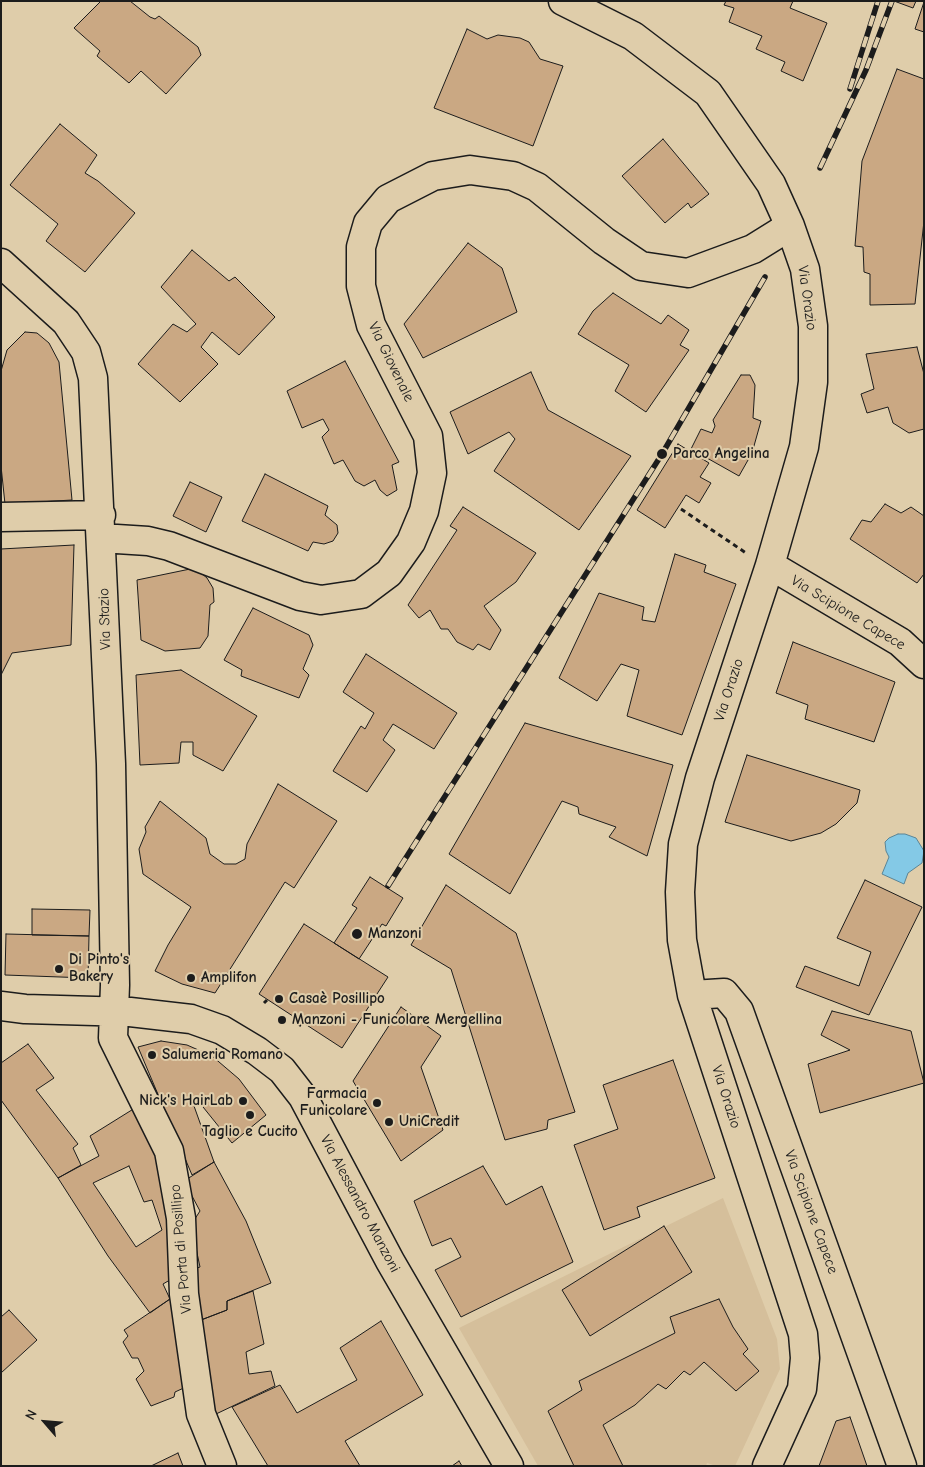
<!DOCTYPE html>
<meta charset="utf-8">
<style>
body{margin:0}
#map{position:relative;width:925px;height:1467px;overflow:hidden;background:#dfcdaa;font-family:"Comic Neue",sans-serif}
canvas{display:block}
.frame{position:absolute;inset:0;border:2px solid #1c1c1c;pointer-events:none}
.north{position:absolute;left:20px;top:1397px;width:50px;height:50px;-webkit-text-stroke:4px #dfcdaa;paint-order:stroke;rotate:297deg;font-size:14px;font-weight:700;line-height:20px;text-align:center;color:#1c1c1c}
.north::after{content:'';display:block;margin:auto;width:18px;height:22px;background:#1c1c1c;clip-path:polygon(50% 0,100% 100%,50% 72%,0 100%)}
</style>
<div id="map">
<canvas width="925" height="1467"></canvas>
<div class="frame"></div>
<div class="north">N</div>
</div>
<script>
const ctx = document.querySelector('canvas').getContext('2d');
ctx.lineJoin = 'round';
function fillPath(path, color) {
  ctx.fillStyle = color;
  ctx.fill(path, 'evenodd');
}
function toPath(rows) {
  const path = new Path2D();
  for (const r of rows) {
    path.moveTo(r[0], r[1]);
    for (let i = 2; i < r.length; i += 2) path.lineTo(r[i], r[i + 1]);
  }
  return path;
}
function stroke(path, color, width, dash) {
  ctx.strokeStyle = color;
  ctx.lineWidth = width;
  ctx.lineCap = dash ? 'butt' : 'round';
  ctx.setLineDash(dash || []);
  ctx.stroke(path);
}
function drawText(font, color, halo, rows, align = 'center') {
  ctx.font = font + ' "Comic Neue",sans-serif';
  ctx.lineWidth = 4;
  ctx.setLineDash([]);
  ctx.textBaseline = 'middle';
  ctx.strokeStyle = halo;
  ctx.fillStyle = color;
  for (const [text, x, y, turn = 0] of rows) {
    ctx.save();
    ctx.translate(x, y);
    ctx.rotate((+turn || 0) * Math.PI / 180);
    ctx.textAlign = isNaN(turn) ? turn : align;
    if (halo) ctx.strokeText(text, 0, 0);
    ctx.fillText(text, 0, 0);
    ctx.restore();
  }
}
fillPath(toPath([
 [723,1198,777,1339,780,1369,735,1466,716,1466,707,1463,706,1466,538,1466,459,1328]
]), '#d5bf9b');
const water = toPath([
 [898,834,905,834,916,838,924,851,922,863,908,873,904,884,882,874,889,857,886,851,885,842,889,838,898,834]
]);
fillPath(water, '#84c9e6');
stroke(water, '#5a8495', 1);
const building = toPath([
 [101,1,130,1,150,17,155,19,159,16,198,47,201,55,166,94,141,71,129,83,97,56,100,51,74,28,101,1],
 [726,1,793,1,790,8,827,23,803,81,781,71,785,62,756,49,762,36,729,22,734,8,724,5,726,1],
 [894,1,916,1,913,8,894,1],
 [924,2,924,32,915,29,924,2],
 [467,29,487,39,498,35,520,38,529,42,540,59,563,66,533,146,434,108,467,29],
 [897,69,924,79,924,221,915,304,870,305,870,274,864,272,863,247,855,246,862,161,897,69],
 [60,124,97,155,85,173,98,181,135,213,85,272,46,241,58,224,10,185,60,124],
 [663,139,709,194,691,208,688,203,665,223,622,176,663,139],
 [468,243,502,268,517,312,423,358,404,324,468,243],
 [192,250,229,281,235,277,275,317,239,355,212,332,201,347,218,364,180,402,138,364,173,324,187,332,196,324,161,287,192,250],
 [613,293,661,324,668,315,689,330,680,345,689,350,646,412,615,391,629,365,578,334,593,311,613,293],
 [25,332,37,333,49,343,59,362,72,500,5,504,1,466,1,371,7,350,25,332],
 [917,347,924,374,924,429,909,433,893,423,888,407,867,413,861,394,874,389,866,354,917,347],
 [345,361,399,462,392,465,397,490,387,496,380,490,375,480,364,486,355,481,343,460,334,464,322,437,329,430,323,419,302,428,287,391,345,361],
 [531,372,548,410,631,456,579,530,494,471,515,439,509,432,468,454,450,412,531,372],
 [741,375,750,375,755,385,753,418,761,421,752,453,739,476,691,449,701,429,712,433,715,426,713,420,741,375],
 [678,444,709,463,700,477,711,483,699,503,686,495,665,528,637,510,678,444],
 [265,474,328,506,325,515,337,525,338,533,333,541,324,544,313,542,308,551,242,521,265,474],
 [190,482,222,497,206,532,173,516,190,482],
 [885,504,901,513,911,507,924,516,924,574,917,583,850,539,862,520,871,522,885,504],
 [463,507,536,553,516,582,484,606,501,630,490,650,478,644,473,650,457,642,448,629,441,629,430,610,419,618,408,605,457,530,450,526,463,507],
 [74,545,71,645,12,653,1,675,1,549,74,545],
 [675,554,706,565,704,572,736,584,682,735,627,716,639,670,621,664,597,701,559,678,599,593,644,607,642,620,655,622,675,554],
 [195,568,207,578,213,588,214,602,210,605,208,636,200,648,165,651,141,640,137,580,195,568],
 [253,608,309,635,313,645,303,669,309,675,299,698,241,676,242,670,224,660,253,608],
 [793,642,895,682,874,742,805,719,808,705,776,693,793,642],
 [366,654,457,713,434,749,393,724,383,740,395,750,367,792,333,771,361,726,365,729,374,713,343,692,366,654],
 [181,670,257,716,223,771,193,755,193,742,181,742,179,763,140,765,136,675,181,670],
 [525,723,673,765,647,856,609,837,616,827,579,814,578,807,562,801,510,894,449,854,525,723],
 [747,755,860,790,857,803,836,824,821,833,791,841,725,822,747,755],
 [278,784,337,821,294,888,285,882,215,993,182,984,155,971,168,945,191,907,143,874,139,849,146,832,145,827,160,801,206,838,210,854,224,864,236,864,245,859,247,844,278,784],
 [370,877,403,898,386,926,382,924,359,959,334,943,357,908,352,905,370,877],
 [865,880,922,907,869,1015,796,987,805,966,859,986,871,952,837,938,865,880],
 [446,885,516,933,575,1112,548,1120,547,1129,505,1140,451,969,411,945,446,885],
 [32,909,90,910,89,936,32,935,32,909],
 [304,924,388,977,342,1048,259,994,304,924],
 [6,934,89,936,88,978,5,975,6,934],
 [401,1007,441,1036,421,1067,443,1130,401,1161,353,1081,401,1007],
 [832,1011,911,1031,924,1083,820,1113,808,1064,850,1050,821,1035,832,1011],
 [161,1041,187,1045,212,1056,239,1079,266,1115,232,1143,199,1102,194,1106,214,1162,192,1175,138,1047,161,1041],
 [28,1044,54,1078,36,1090,78,1144,73,1148,81,1165,58,1178,1,1100,1,1063,28,1044],
 [673,1060,715,1178,637,1207,640,1217,604,1230,574,1145,618,1129,603,1085,673,1060],
 [135,1108,161,1157,175,1277,163,1284,170,1299,150,1313,108,1256,58,1178,99,1156,90,1136,135,1108],
 [129,1166,144,1202,152,1200,162,1230,136,1247,93,1183,129,1166],
 [214,1162,246,1221,271,1283,227,1301,227,1310,201,1320,191,1270,200,1267,191,1225,200,1211,184,1181,214,1162],
 [483,1166,506,1205,542,1186,573,1262,461,1317,435,1270,461,1257,451,1238,432,1246,414,1201,483,1166],
 [664,1226,692,1272,590,1336,562,1290,664,1226],
 [253,1291,264,1344,246,1352,249,1374,271,1371,275,1386,216,1414,203,1358,201,1320,227,1310,227,1301,253,1291],
 [170,1299,188,1386,175,1392,174,1397,151,1406,136,1379,144,1371,138,1358,132,1358,123,1342,128,1336,124,1330,170,1299],
 [719,1299,733,1327,748,1349,743,1354,759,1371,736,1391,704,1362,690,1375,684,1371,666,1389,658,1384,635,1405,603,1425,623,1466,574,1466,548,1411,582,1390,579,1381,675,1333,670,1317,719,1299],
 [9,1310,37,1340,1,1373,1,1317,9,1310],
 [381,1321,423,1395,345,1441,360,1466,268,1466,232,1407,280,1385,297,1413,357,1380,340,1348,381,1321],
 [850,1417,867,1466,819,1466,836,1421,850,1417],
 [178,1453,183,1466,151,1466,178,1453],
 [459,1461,462,1466,452,1466,459,1461]
]);
fillPath(building, '#caa883');
stroke(building, '#1c1c1c', 1);
const minor = toPath([
 [563,1,633,36,708,93,771,184,790,226,805,269,813,326,813,382,804,447,770,565,700,778,683,844,680,892,682,940,692,995,803,1334,805,1358,802,1389,767,1466],
 [1,263,66,322,86,352,93,378,111,764,115,985,113,1038,169,1151,181,1218,184,1294,201,1414,222,1466],
 [1,517,101,515],
 [101,538,148,541,169,546,300,596,321,600,361,594,389,573,411,542,424,511,432,473,428,436,371,325,361,286,361,247,368,223,388,199,433,176,470,170,513,176,537,187,604,241,641,266,688,273,753,249,790,226],
 [770,565,900,642,924,664],
 [692,995,724,993,739,1011,902,1466],
 [1,1006,25,1009,130,1012,191,1019,222,1030,257,1051,282,1070,303,1097,390,1261,509,1466]
]);
stroke(minor, '#1c1c1c', 31);
stroke(toPath([
 [681,509,746,553],
 [264,1003,267,1000],
 [299,1026,302,1022]
]), '#1c1c1c', 3, [5, 4]);
stroke(minor, '#dfcdaa', 28);
const rail = toPath([
 [850,89,878,1],
 [820,168,866,70,892,1],
 [388,886,662,454,765,277]
]);
stroke(rail, '#1c1c1c', 5.5);
stroke(rail, '#dfcdaa', 4, [11]);
for (const [x, y, r, color] of [
 [662,454,6,"#1c1c1c"],
 [357,934,6,"#1c1c1c"],
 [59,969,5,"#1c1c1c"],
 [191,978,5,"#1c1c1c"],
 [279,999,5,"#1c1c1c"],
 [282,1020,5,"#1c1c1c"],
 [152,1055,5,"#1c1c1c"],
 [243,1101,5,"#1c1c1c"],
 [377,1103,5,"#1c1c1c"],
 [250,1115,5,"#1c1c1c"],
 [389,1122,5,"#1c1c1c"]
]) {
  const dot = new Path2D();
  dot.arc(x, y, r, 0, 2 * Math.PI);
  ctx.fillStyle = color;
  ctx.fill(dot);
  stroke(dot, '#dfcdaa', 2);
}
drawText('15px', '#1c1c1c', '#dfcdaa', [
 ["Via Orazio",807,298,82],
 ["Via Giovenale",391,362,64],
 ["Via Scipione Capece",848,613,31],
 ["Via Stazio",105,619,-92],
 ["Via Orazio",729,690,-72],
 ["Via Orazio",726,1097,72],
 ["Via Alessandro Manzoni",360,1204,62],
 ["Via Scipione Capece",811,1212,70],
 ["Via Porta di Posillipo",181,1249,-95]
]);
drawText('bold 15px', '#1c1c1c', '#dfcdaa', [
 ["Parco Angelina",673,454],
 ["Manzoni",368,934],
 ["Di Pinto's",69,960],
 ["Bakery",69,977],
 ["Amplifon",201,978],
 ["Casaè Posillipo",289,999],
 ["Manzoni - Funicolare Mergellina",292,1020],
 ["Salumeria Romano",162,1055],
 ["Farmacia",367,1094,"right"],
 ["Funicolare",367,1111,"right"],
 ["Nick's HairLab",233,1101,"right"],
 ["UniCredit",399,1122],
 ["Taglio e Cucito",250,1132,"center"]
], 'left');
</script>
